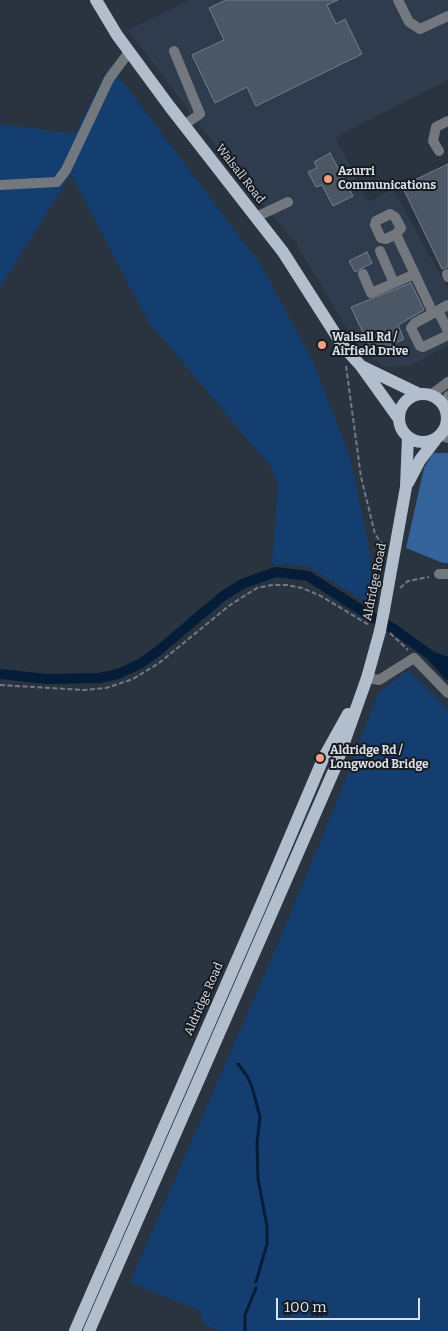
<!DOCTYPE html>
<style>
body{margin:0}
#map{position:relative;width:448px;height:1331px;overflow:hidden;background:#293440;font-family:Bitter,serif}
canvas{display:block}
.scale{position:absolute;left:276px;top:1298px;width:144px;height:22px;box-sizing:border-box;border:2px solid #dae1e9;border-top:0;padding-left:6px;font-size:15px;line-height:18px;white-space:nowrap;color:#dae1e9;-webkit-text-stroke:4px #161b21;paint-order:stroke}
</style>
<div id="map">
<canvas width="448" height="1331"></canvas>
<div class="scale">100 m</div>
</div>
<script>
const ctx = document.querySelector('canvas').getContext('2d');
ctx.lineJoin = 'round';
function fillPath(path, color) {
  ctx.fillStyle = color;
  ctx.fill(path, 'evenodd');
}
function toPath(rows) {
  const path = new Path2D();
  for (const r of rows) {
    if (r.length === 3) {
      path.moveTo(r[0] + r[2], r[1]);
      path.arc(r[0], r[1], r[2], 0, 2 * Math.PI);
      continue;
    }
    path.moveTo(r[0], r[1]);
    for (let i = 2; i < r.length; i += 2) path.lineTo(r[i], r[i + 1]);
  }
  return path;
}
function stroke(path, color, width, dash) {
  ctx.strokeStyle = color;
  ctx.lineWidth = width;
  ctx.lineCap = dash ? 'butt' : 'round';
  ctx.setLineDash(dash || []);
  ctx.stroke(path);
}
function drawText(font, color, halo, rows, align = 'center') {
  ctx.font = font + ' Bitter,serif';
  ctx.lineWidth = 4;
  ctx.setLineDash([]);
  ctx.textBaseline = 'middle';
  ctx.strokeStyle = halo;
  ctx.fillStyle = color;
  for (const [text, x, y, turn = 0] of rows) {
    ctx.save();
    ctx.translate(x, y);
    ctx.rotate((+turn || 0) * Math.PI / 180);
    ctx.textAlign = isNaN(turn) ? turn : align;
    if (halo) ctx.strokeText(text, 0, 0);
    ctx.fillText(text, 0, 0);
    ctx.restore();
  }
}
fillPath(toPath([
 [191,0,448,0,448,80,335,137,368,202,393,189,448,289,448,345,410,366,385,367,360,350,295,242,244,183,128,30]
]), '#2e3c4e');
fillPath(toPath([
 [110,65,261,265,313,362,350,458,370,553,372,606,307,566,272,564,278,485,271,467,148,321,71,174,0,287,0,124,75,134],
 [409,670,448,709,448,1331,219,1331,203,1323,200,1311,130,1282,274,953,340,794,378,693]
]), '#133e6f');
fillPath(toPath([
 [433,453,448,453,448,563,443,563,406,548,424,468]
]), '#34629a');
stroke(toPath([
 [238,1064,247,1076,252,1087,260,1117,257,1143,258,1179,267,1226,267,1244,256,1282],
 [245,1331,245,1315,256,1288]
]), '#051d39', 3);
stroke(toPath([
 [433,658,448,675],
 [0,674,47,679,99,678,118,674,140,664,158,651,223,596,242,584,276,572,308,576,372,617,394,629,433,657,448,662]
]), '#051d39', 10);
const building = toPath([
 [226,0,338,0,327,5,336,24,345,19,362,54,256,106,247,87,215,103,192,55,224,40,209,8,226,0],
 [330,153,353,196,333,206,322,185,316,187,308,172,317,168,314,162,330,153],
 [448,164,448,267,442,269,402,186,448,164],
 [367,252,372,263,355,272,349,261,367,252],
 [411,283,424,310,398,325,404,339,373,354,351,307,411,283]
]);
fillPath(building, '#4c5765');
stroke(building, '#727e8d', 1);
stroke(toPath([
 [346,366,361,477,375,534,385,548],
 [400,588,408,581,429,577],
 [390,633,408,650],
 [0,685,84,690,106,688,133,679,159,663,230,605,257,588,272,585,287,585,302,588,321,596,369,625]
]), '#717a85', 2, [5, 2.5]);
stroke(toPath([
 [398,0,409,22,420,29,448,16],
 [174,51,200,114,184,125],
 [439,151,433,141,436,127,448,121],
 [0,185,57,182,66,170,109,79,129,52],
 [390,214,395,217,401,228,396,234,386,239,381,238,375,225,376,221,390,214],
 [256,217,288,202],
 [396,234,433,313],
 [380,251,394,283],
 [363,274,371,293,415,274],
 [447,274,448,277],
 [448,305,415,323,411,328,420,346,423,347,448,335],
 [438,311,448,331],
 [431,395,448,382],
 [444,404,448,396],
 [440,436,448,438],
 [439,574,448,574],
 [367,678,379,680,414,658,448,693]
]), '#73787f', 10);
stroke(toPath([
 [96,0,117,35,170,107,283,252,343,346,361,366,399,419],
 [363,367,419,394],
 [423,418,24],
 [408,483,420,460,436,439],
 [384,610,406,487,408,437],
 [75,1331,261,905,323,759,348,714],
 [89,1331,335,768,367,678,380,631]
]), '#b3becc', 12);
stroke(toPath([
 [380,631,384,610]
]), '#b3becc', 12);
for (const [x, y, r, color] of [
 [328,179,5,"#f2a17e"],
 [322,345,5,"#f2a17e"],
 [320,758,5,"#f2a17e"]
]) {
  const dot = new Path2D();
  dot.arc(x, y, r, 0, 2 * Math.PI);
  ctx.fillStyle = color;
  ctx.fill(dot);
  stroke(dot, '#161b21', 2);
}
drawText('bold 12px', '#dae1e9', '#161b21', [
 ["Azurri",338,172],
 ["Communications",338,186],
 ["Walsall Rd /",332,338],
 ["Airfield Drive",332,352],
 ["Aldridge Rd /",330,751],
 ["Longwood Bridge",330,765]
], 'left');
drawText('12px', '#dae1e9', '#161b21', [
 ["Walsall Road",240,174,52],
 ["Aldridge Road",375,582,-79],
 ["Aldridge Road",204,999,-66]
]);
</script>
